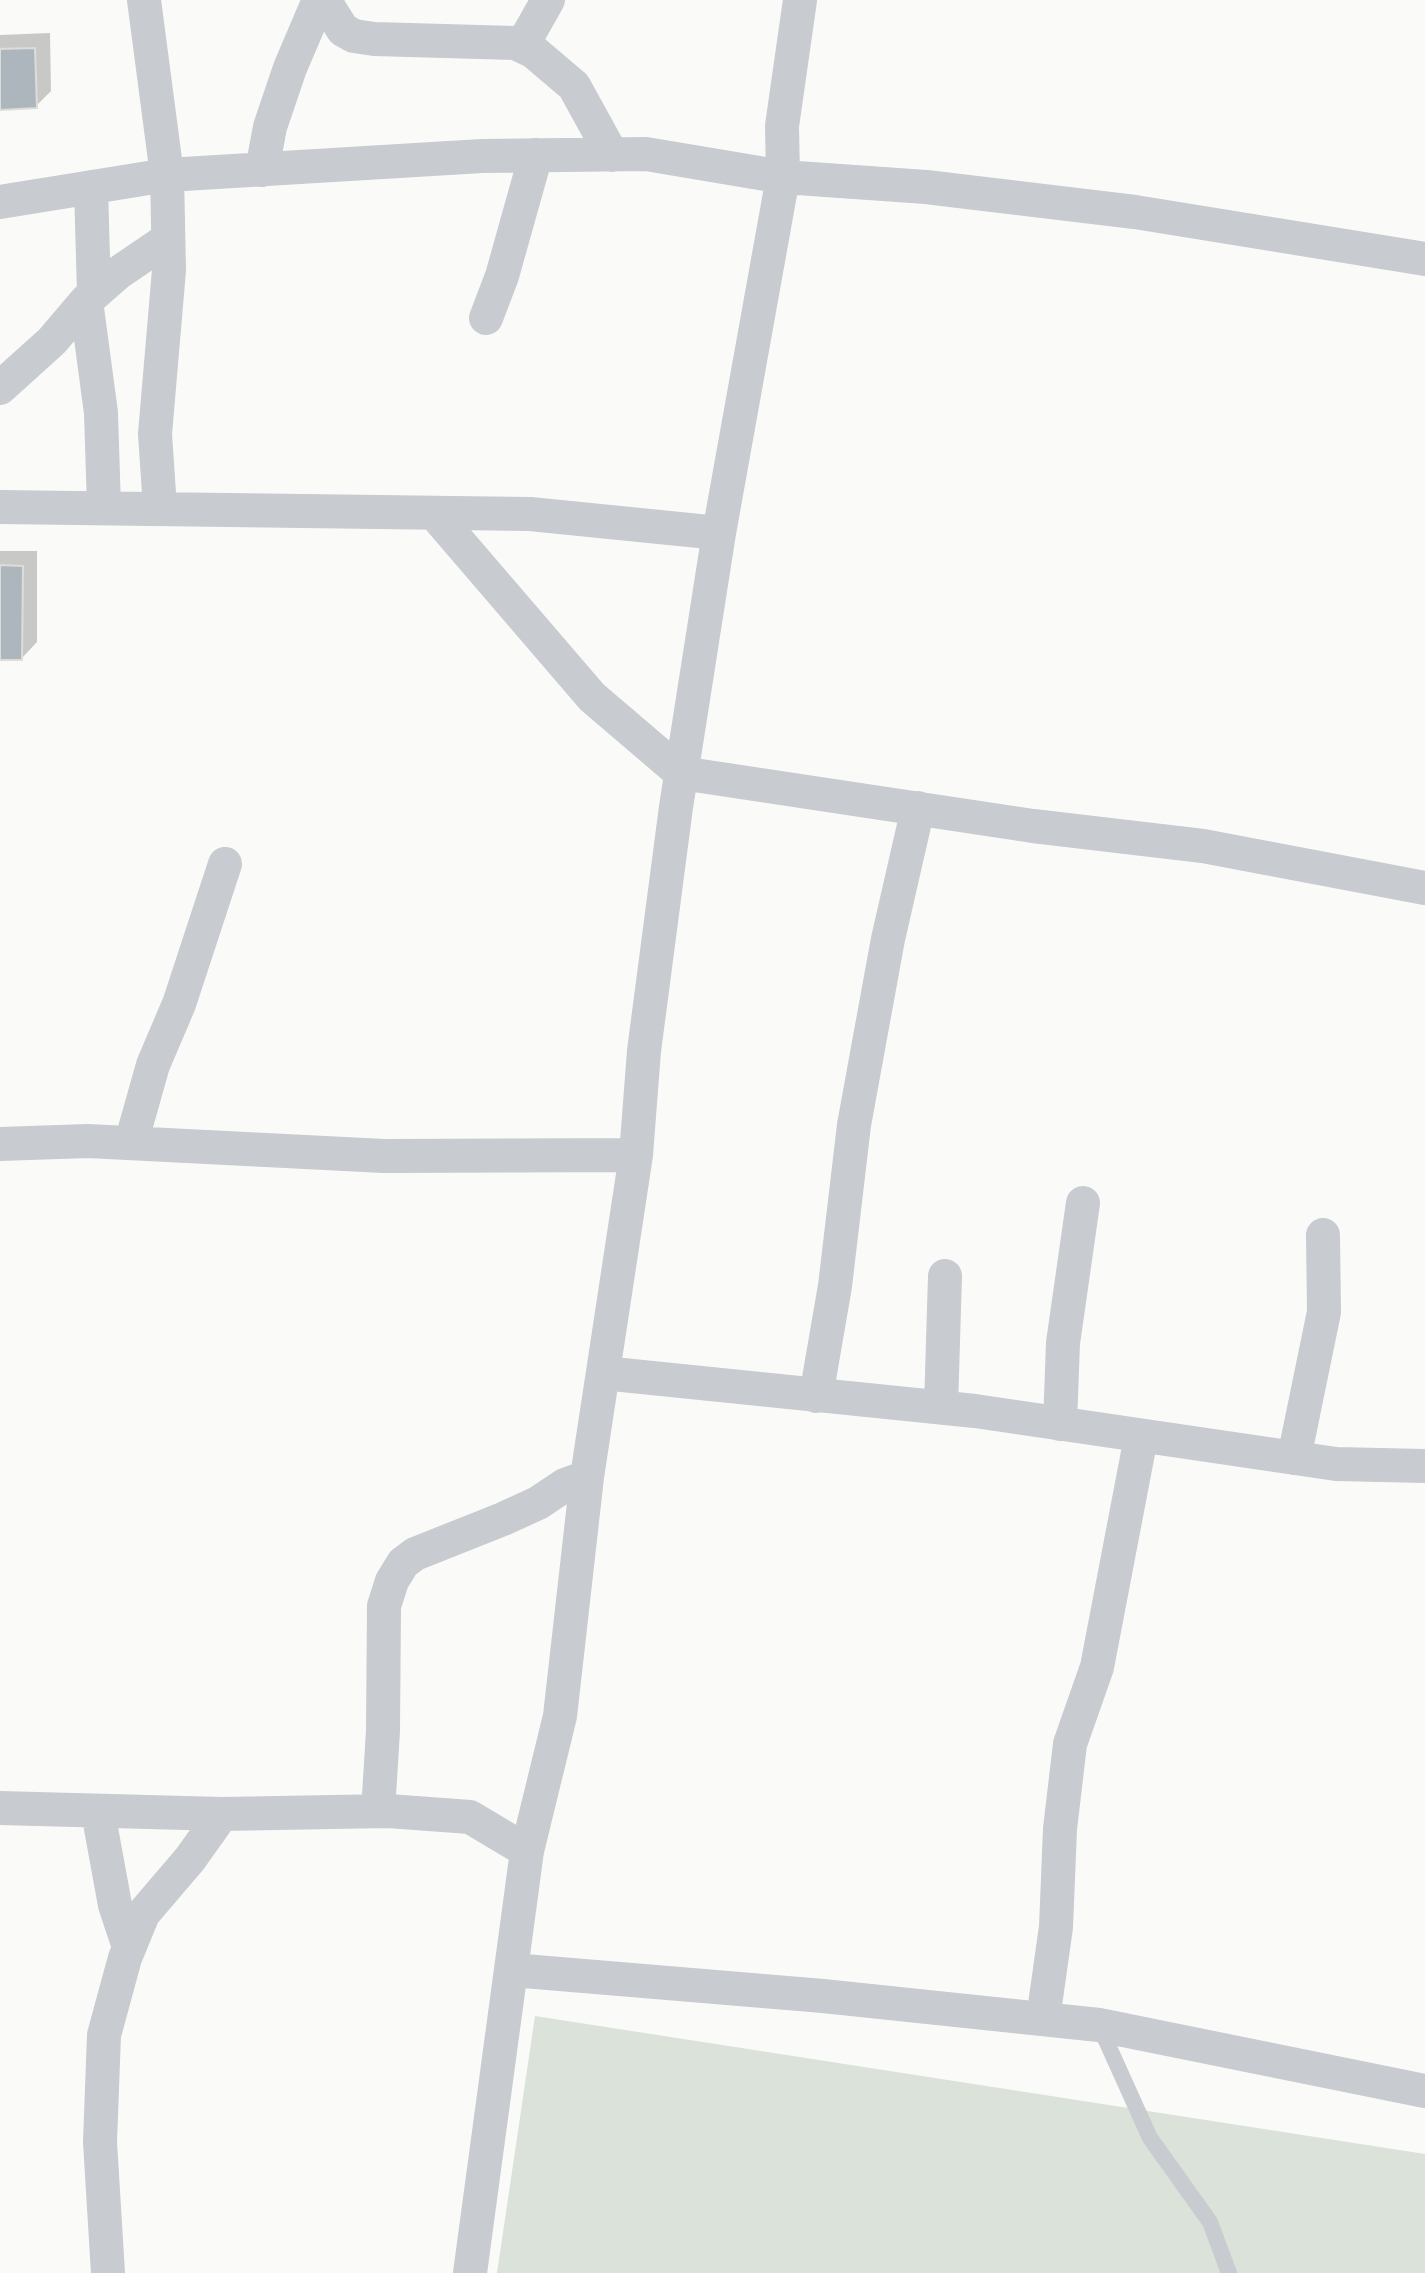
<!DOCTYPE html>
<style>
body{margin:0}
canvas{display:block;background:#fafaf8}
</style>
<canvas width="1425" height="2273"></canvas>
<script>
const ctx = document.querySelector('canvas').getContext('2d');
ctx.lineJoin = 'round';
function fillPath(path, color) {
  ctx.fillStyle = color;
  ctx.fill(path, 'evenodd');
}
function toPath(rows) {
  const path = new Path2D();
  for (const r of rows) {
    path.moveTo(r[0], r[1]);
    for (let i = 2; i < r.length; i += 2) path.lineTo(r[i], r[i + 1]);
  }
  return path;
}
function stroke(path, color, width, dash) {
  ctx.strokeStyle = color;
  ctx.lineWidth = width;
  ctx.lineCap = dash ? 'butt' : 'round';
  ctx.setLineDash(dash || []);
  ctx.stroke(path);
}
fillPath(toPath([
 [535,2016,1425,2154,1425,2273,497,2273]
]), '#dbe2d9');
fillPath(toPath([
 [50,33,51,91,36,106,0,108,0,35],
 [0,551,37,551,37,642,22,658,0,658]
]), '#0003');
const building = toPath([
 [35,48,37,108,0,110,0,49,35,48],
 [0,565,23,566,22,660,0,660,0,565]
]);
fillPath(building, '#aeb6bd');
stroke(building, '#dcdcda', 2);
stroke(toPath([
 [1099,2025,1150,2138,1210,2222,1229,2273]
]), '#c8cbcf', 16);
stroke(toPath([
 [144,0,167,175,169,270,155,434,160,508],
 [324,0,343,30,354,36,374,39,515,43,534,52,574,86,612,155],
 [522,46,548,0],
 [262,170,270,127,290,68,319,0],
 [91,187,94,294],
 [0,202,167,175,482,156,646,154,783,177,926,187,1135,212,1425,259],
 [86,301,101,413,104,507],
 [486,318,502,276,536,155],
 [0,388,52,341,86,301,118,273,168,239],
 [0,507,530,514,719,533],
 [434,513,592,697,681,773,1033,826,1203,846,1425,888],
 [131,1143,153,1065,179,1004,225,864],
 [0,1144,88,1141,384,1156,636,1155],
 [603,1373,975,1411,1336,1464,1425,1466],
 [816,1396,835,1286,854,1125,888,939,918,808],
 [941,1407,945,1276],
 [1060,1424,1063,1343,1083,1203],
 [1294,1458,1324,1312,1323,1235],
 [0,1808,222,1814,388,1811,470,1817,527,1851],
 [378,1811,383,1731,384,1606,392,1581,403,1563,415,1554,503,1519,538,1503,565,1485,587,1477],
 [98,1812,115,1905,129,1947],
 [512,1970,823,1996,1099,2025,1425,2091],
 [1043,2019,1056,1927,1060,1829,1070,1744,1097,1667,1141,1437],
 [108,2273,100,2142,104,2035,125,1958,143,1914,190,1859,222,1814],
 [470,2273,527,1851,560,1716,587,1477,636,1155,644,1051,676,807,719,533,783,177,782,126,800,0]
]), '#c8cbcf', 34);
</script>
